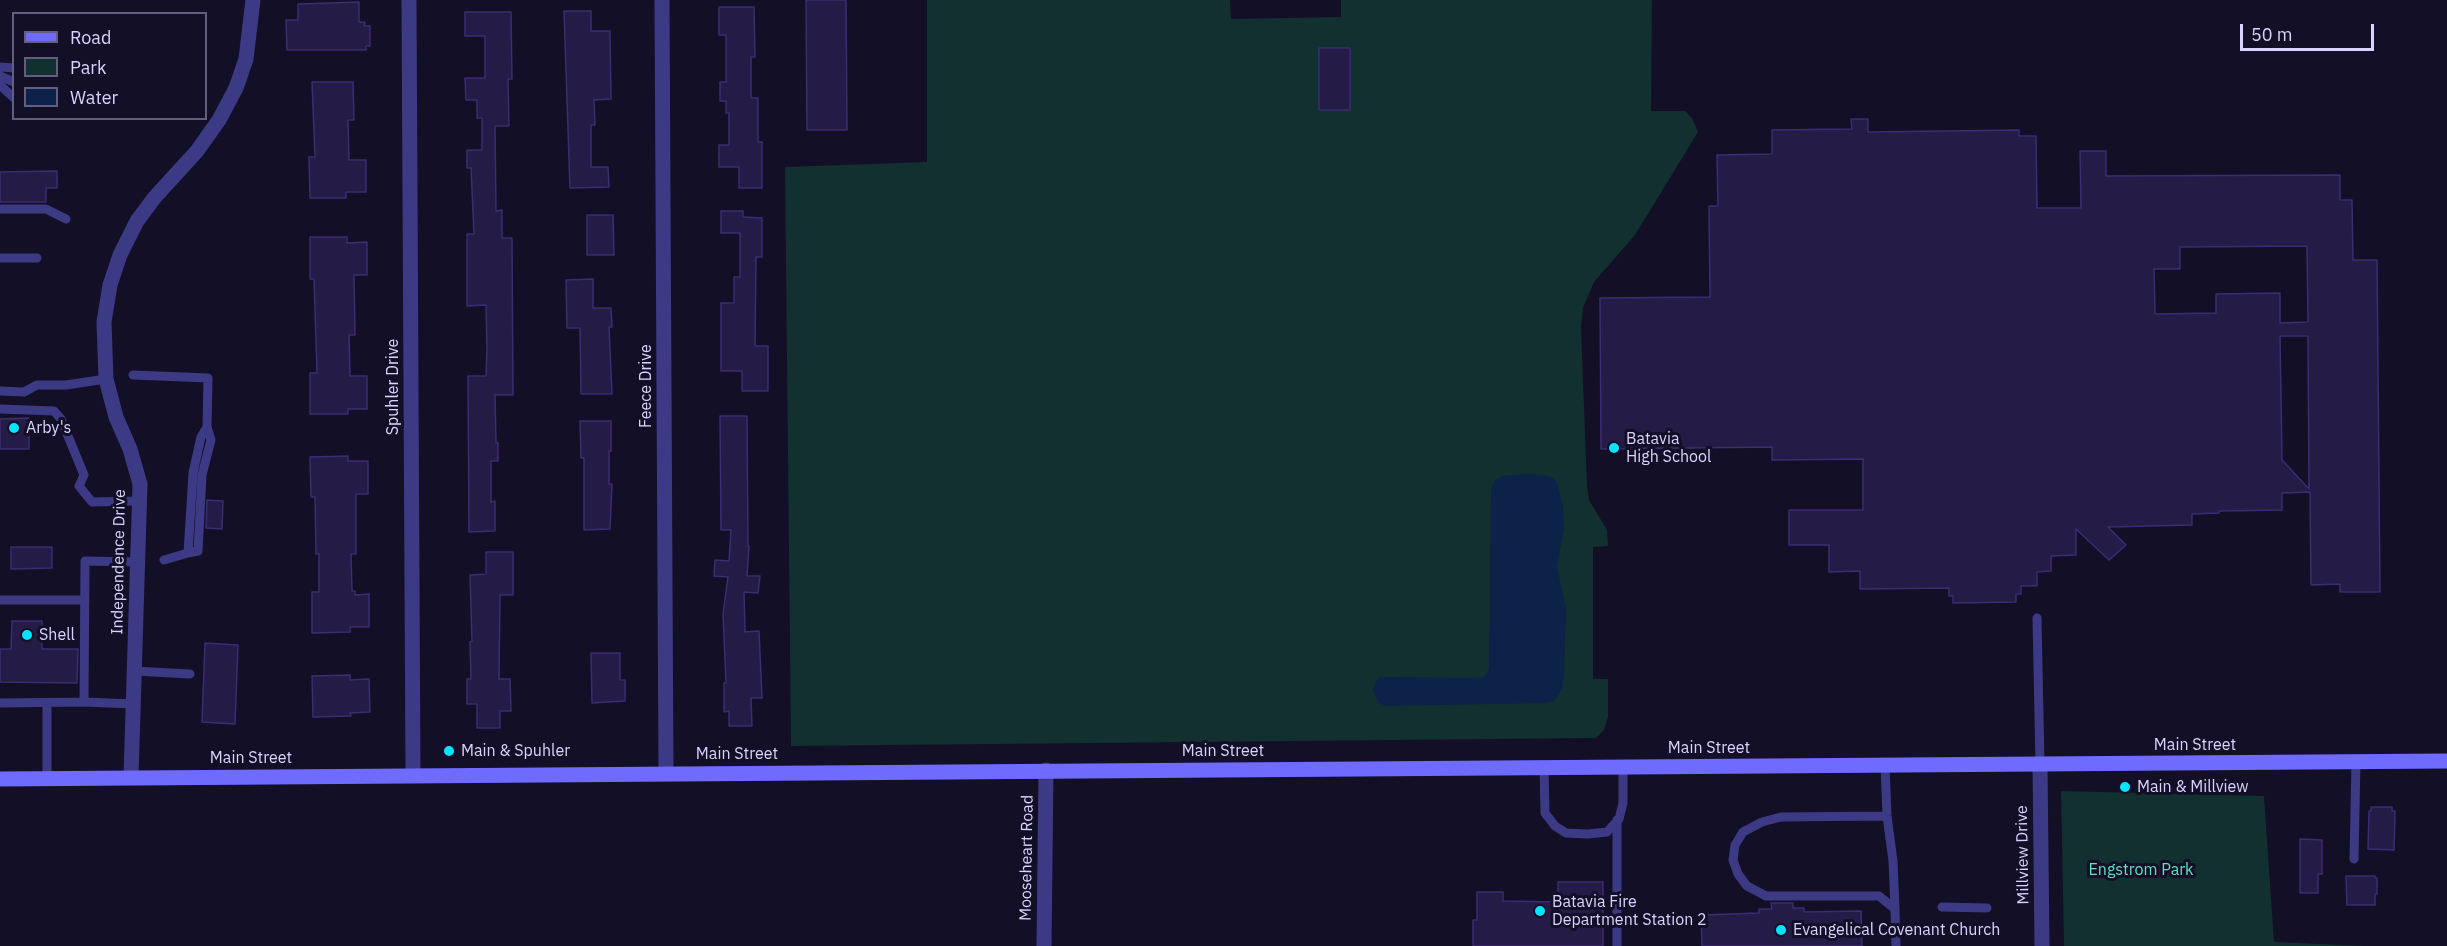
<!DOCTYPE html>
<style>
body{margin:0}
#map{position:relative;width:2447px;height:946px;overflow:hidden;background:#130f26;font-family:"IBM Plex Sans",sans-serif}
canvas{display:block}
.legend{position:absolute;left:12px;top:12px;width:195px;height:108px;box-sizing:border-box;background:#130f26;border:2px solid #625e7d;margin:0;padding:8px 10px;list-style:none;font-size:18px;color:#d9d4ff}
.legend li{display:flex;align-items:center;gap:12px;height:30px}
.legend b{width:30px;border:2px solid #625e7d}
.scale{position:absolute;left:2240px;top:24px;width:134px;height:27px;box-sizing:border-box;border:3px solid #d9d4ff;border-top:0;padding-left:8px;font-size:18px;line-height:21px;white-space:nowrap;color:#d9d4ff;-webkit-text-stroke:4px #130f26;paint-order:stroke}
</style>
<div id="map">
<canvas width="2447" height="946"></canvas>
<ul class="legend">
<li><b style="height:8px;background:#6f6bff"></b>Road</li>
<li><b style="height:16px;background:#12302f"></b>Park</li>
<li><b style="height:16px;background:#0c2248"></b>Water</li>
</ul>
<div class="scale">50 m</div>
</div>
<script>
const ctx = document.querySelector('canvas').getContext('2d');
ctx.lineJoin = 'round';
function fillPath(path, color) {
  ctx.fillStyle = color;
  ctx.fill(path, 'evenodd');
}
function toPath(rows) {
  const path = new Path2D();
  for (const r of rows) {
    path.moveTo(r[0], r[1]);
    for (let i = 2; i < r.length; i += 2) path.lineTo(r[i], r[i + 1]);
  }
  return path;
}
function stroke(path, color, width, dash) {
  ctx.strokeStyle = color;
  ctx.lineWidth = width;
  ctx.lineCap = dash ? 'butt' : 'round';
  ctx.setLineDash(dash || []);
  ctx.stroke(path);
}
function drawText(font, color, halo, rows, align = 'center') {
  ctx.font = font + ' "IBM Plex Sans",sans-serif';
  ctx.lineWidth = 6;
  ctx.setLineDash([]);
  ctx.textBaseline = 'middle';
  ctx.strokeStyle = halo;
  ctx.fillStyle = color;
  for (const [text, x, y, turn = 0] of rows) {
    ctx.save();
    ctx.translate(x, y);
    ctx.rotate((+turn || 0) * Math.PI / 180);
    ctx.textAlign = isNaN(turn) ? turn : align;
    if (halo) ctx.strokeText(text, 0, 0);
    ctx.fillText(text, 0, 0);
    ctx.restore();
  }
}
fillPath(toPath([
 [927,0,1230,0,1231,19,1341,17,1341,0,1652,0,1651,111,1685,111,1692,118,1698,132,1635,235,1594,282,1583,308,1581,327,1587,486,1589,500,1607,530,1608,546,1593,547,1593,679,1608,679,1608,717,1604,730,1596,738,791,746,785,167,927,162],
 [2061,791,2264,796,2274,942,2365,946,2064,946]
]), '#12302f');
fillPath(toPath([
 [1526,474,1547,475,1556,480,1563,507,1564,528,1557,567,1566,608,1564,676,1562,689,1555,700,1544,703,1385,706,1378,702,1373,690,1375,682,1380,677,1473,678,1484,677,1489,669,1491,489,1494,481,1502,476]
]), '#0c2248');
const building = toPath([
 [806,0,846,0,847,130,807,130,806,0],
 [359,2,359,22,365,22,364,26,370,26,370,46,366,46,366,50,287,50,286,20,298,20,298,4,359,2],
 [719,7,754,7,755,57,751,57,751,98,758,98,758,142,762,142,762,188,739,188,739,167,719,167,719,145,729,145,729,113,726,113,726,101,720,101,720,82,726,82,726,35,719,35,719,7],
 [564,11,591,11,591,31,610,31,611,99,594,100,595,125,591,125,591,167,608,167,609,187,570,188,564,11],
 [465,12,511,12,512,79,508,79,509,126,495,126,496,211,502,210,502,238,512,238,513,395,495,395,496,443,498,443,498,461,491,461,491,502,495,501,495,531,469,532,468,376,486,376,487,348,486,305,467,306,467,234,474,234,471,168,467,168,467,150,482,150,482,118,477,118,477,100,466,100,465,78,485,78,485,36,465,36,465,12],
 [1319,48,1350,48,1350,110,1319,110,1319,48],
 [312,82,353,82,354,120,348,120,349,160,366,160,366,192,346,192,346,198,310,198,309,157,315,157,312,82],
 [1851,119,1868,119,1868,132,2019,130,2019,136,2036,136,2037,208,2081,208,2080,151,2106,151,2106,176,2340,175,2340,200,2352,200,2353,260,2377,260,2380,592,2340,592,2340,584,2311,585,2310,492,2282,493,2282,510,2219,511,2219,513,2192,514,2192,525,2108,527,2126,545,2109,560,2076,529,2076,555,2051,556,2051,571,2037,572,2037,586,2021,586,2021,594,2016,594,2016,602,1953,603,1953,596,1949,596,1949,588,1860,589,1860,571,1829,572,1829,545,1789,545,1789,510,1863,510,1863,459,1772,460,1772,447,1601,449,1600,298,1710,297,1709,206,1718,206,1717,155,1772,154,1772,130,1852,129,1851,119],
 [2307,246,2308,322,2280,323,2280,293,2216,294,2216,313,2155,314,2154,269,2180,269,2180,247,2307,246],
 [2280,336,2308,336,2309,489,2282,460,2280,336],
 [57,171,57,188,46,188,46,202,0,202,0,172,57,171],
 [721,211,743,211,743,217,762,218,762,257,756,257,755,346,768,346,768,391,742,391,742,371,721,371,721,303,734,303,734,277,740,277,740,233,721,233,721,211],
 [587,215,613,215,614,255,587,255,587,215],
 [310,237,347,237,347,243,367,242,367,275,354,275,355,335,349,335,350,376,367,376,367,409,348,409,348,414,310,414,310,373,317,373,314,279,310,279,310,237],
 [593,279,593,308,611,308,612,327,609,327,612,394,581,394,580,328,567,328,566,280,593,279],
 [720,416,747,416,748,546,749,546,747,576,760,576,758,593,744,592,745,632,759,631,762,698,751,698,752,726,729,726,729,711,724,712,724,683,726,683,723,614,728,577,714,576,715,560,729,561,731,530,721,530,720,416],
 [29,418,29,449,0,449,0,419,29,418],
 [580,421,611,421,611,451,609,451,609,484,612,484,610,529,584,530,584,458,581,458,580,421],
 [348,456,348,461,368,461,368,494,356,494,356,554,351,554,352,591,355,591,355,595,369,594,369,627,350,627,350,632,312,633,312,592,319,592,319,554,316,554,315,497,311,497,310,457,348,456],
 [207,500,223,501,222,529,206,528,207,500],
 [11,547,52,547,52,568,11,569,11,547],
 [486,552,513,552,513,595,500,595,499,679,510,679,511,711,500,711,500,728,477,728,477,704,467,704,467,679,471,679,470,642,472,641,470,575,486,574,486,552],
 [12,621,42,621,42,649,78,649,77,683,0,682,0,649,11,649,12,621],
 [205,643,238,645,235,724,202,722,205,643],
 [591,653,620,653,620,680,625,680,625,701,592,703,591,653],
 [350,675,350,680,369,679,370,712,350,713,351,716,313,717,312,676,350,675],
 [2371,807,2392,807,2392,811,2395,811,2394,850,2368,849,2369,811,2371,811,2371,807],
 [2300,839,2322,840,2322,874,2318,874,2318,893,2300,893,2300,839],
 [2346,876,2375,876,2375,878,2377,878,2377,894,2375,894,2375,905,2347,905,2346,876],
 [1558,882,1603,882,1603,946,1473,946,1473,920,1477,920,1477,892,1503,892,1503,901,1558,902,1558,882],
 [1771,903,1793,903,1793,908,1804,908,1804,912,1861,911,1862,946,1702,946,1701,915,1759,913,1759,909,1772,909,1771,903]
]);
fillPath(building, '#241b47');
stroke(building, '#3b2d73', 1.5);
stroke(toPath([
 [0,67,14,68],
 [0,76,14,82],
 [0,85,14,98],
 [0,209,46,209,66,219],
 [0,258,37,258],
 [133,375,208,378,207,427,211,440,202,475,198,551,188,553],
 [0,391,24,392,37,385,66,385,106,379],
 [0,409,54,411,61,419,84,475,79,486,92,502,140,501],
 [164,560,188,553,193,473,201,437,207,427],
 [0,600,85,600],
 [2037,618,2040,764],
 [134,671,190,674],
 [0,703,84,702],
 [47,703,47,778],
 [133,704,84,702,85,561,138,562],
 [1885,765,1887,816,1893,861,1895,909],
 [1544,767,1545,813,1555,826,1566,833,1588,834,1607,832,1619,819,1623,803,1623,767],
 [1887,816,1781,817,1762,822,1743,832,1735,845,1733,860,1738,874,1747,886,1766,896,1879,896,1895,909,1896,946],
 [2354,859,2356,761],
 [1942,907,1987,908],
 [1617,946,1617,820]
]), '#3d3a85', 9);
stroke(toPath([
 [409,0,413,775],
 [662,0,666,772],
 [131,777,140,484,130,449,116,417,106,379,104,322,110,285,120,255,137,221,155,197,197,151,219,120,236,88,246,59,253,0],
 [1044,946,1046,770]
]), '#3d3a85', 15);
stroke(toPath([
 [2040,764,2042,946]
]), '#3d3a85', 15);
stroke(toPath([
 [0,779,2447,761]
]), '#6f6bff', 15);
for (const [x, y, r, color] of [
 [14,428,6,"#00e5ff"],
 [1614,448,6,"#00e5ff"],
 [27,635,6,"#00e5ff"],
 [449,751,6,"#00e5ff"],
 [2125,787,6,"#00e5ff"],
 [1540,911,6,"#00e5ff"],
 [1781,930,6,"#00e5ff"]
]) {
  const dot = new Path2D();
  dot.arc(x, y, r, 0, 2 * Math.PI);
  ctx.fillStyle = color;
  ctx.fill(dot);
  stroke(dot, '#130f26', 2);
}
drawText('16px', '#d9d4ff', '#130f26', [
 ["Feece Drive",646,386,-90],
 ["Spuhler Drive",393,387,-90],
 ["Independence Drive",119,562,-89],
 ["Main Street",2195,745],
 ["Main Street",1709,748],
 ["Main Street",1223,751],
 ["Main Street",737,754],
 ["Main Street",251,758],
 ["Millview Drive",2023,855,-91],
 ["Mooseheart Road",1027,858,-89]
]);
drawText('16px', '#d9d4ff', '#130f26', [
 ["Arby's",26,428],
 ["Batavia",1626,439],
 ["High School",1626,457],
 ["Shell",39,635],
 ["Main & Spuhler",461,751],
 ["Main & Millview",2137,787],
 ["Batavia Fire",1552,902],
 ["Department Station 2",1552,920],
 ["Evangelical Covenant Church",1793,930]
], 'left');
drawText('16px', '#5fe0c0', '#130f26', [
 ["Engstrom Park",2141,870]
]);
</script>
